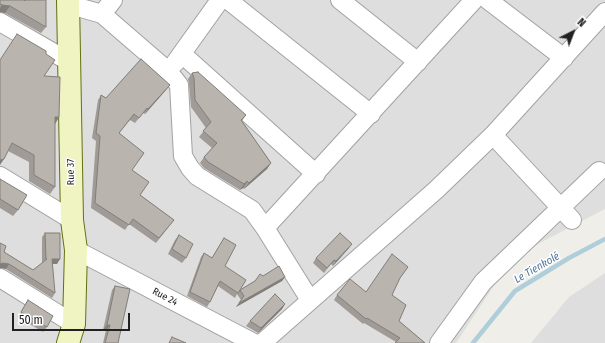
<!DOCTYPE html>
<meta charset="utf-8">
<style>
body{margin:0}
#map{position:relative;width:605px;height:343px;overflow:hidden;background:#f0eee9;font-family:"Fira Sans Condensed",sans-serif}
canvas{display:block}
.north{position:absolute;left:553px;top:12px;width:40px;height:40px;-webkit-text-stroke:3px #fff;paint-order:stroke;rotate:42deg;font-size:11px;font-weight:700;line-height:16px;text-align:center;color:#212121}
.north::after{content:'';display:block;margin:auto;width:14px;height:18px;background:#212121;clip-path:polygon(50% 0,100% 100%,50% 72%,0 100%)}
.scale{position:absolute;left:12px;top:313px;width:118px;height:18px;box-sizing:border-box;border:2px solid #212121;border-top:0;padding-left:5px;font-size:12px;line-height:14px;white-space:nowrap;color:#212121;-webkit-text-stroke:3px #fff;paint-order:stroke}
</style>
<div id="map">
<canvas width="605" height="343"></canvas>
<div class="north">N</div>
<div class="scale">50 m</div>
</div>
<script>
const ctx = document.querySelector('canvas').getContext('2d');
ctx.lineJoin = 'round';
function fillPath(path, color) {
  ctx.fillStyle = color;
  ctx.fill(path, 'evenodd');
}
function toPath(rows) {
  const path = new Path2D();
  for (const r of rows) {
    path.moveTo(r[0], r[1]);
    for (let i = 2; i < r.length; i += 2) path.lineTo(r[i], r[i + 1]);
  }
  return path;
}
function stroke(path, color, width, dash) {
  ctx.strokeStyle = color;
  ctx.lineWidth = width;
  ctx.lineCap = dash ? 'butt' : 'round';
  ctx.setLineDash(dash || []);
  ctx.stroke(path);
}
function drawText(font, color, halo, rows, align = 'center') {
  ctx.font = font + ' "Fira Sans Condensed",sans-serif';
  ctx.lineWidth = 3;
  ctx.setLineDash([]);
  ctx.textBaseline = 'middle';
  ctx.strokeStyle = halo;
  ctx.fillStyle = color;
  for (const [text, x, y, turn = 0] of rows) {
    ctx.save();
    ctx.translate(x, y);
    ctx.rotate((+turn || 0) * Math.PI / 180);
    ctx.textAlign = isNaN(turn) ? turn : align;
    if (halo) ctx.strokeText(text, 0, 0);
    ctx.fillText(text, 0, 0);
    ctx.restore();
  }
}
fillPath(toPath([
 [0,0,605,0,605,209,513,257,456,343,0,343],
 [605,273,605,343,531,343,569,297]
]), '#dfdede');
stroke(toPath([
 [473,343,515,291,569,258,605,239]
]), '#aeced9', 4.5);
const minor = toPath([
 [228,0,371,114],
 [340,0,418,62],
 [488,0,564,58],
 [67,4,102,14,113,0],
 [102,14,168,71,179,85,183,156,190,168,197,176,252,210,265,228],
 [0,22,68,61],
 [182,54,316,174],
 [175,63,220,0],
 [493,135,572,220],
 [0,176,72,220],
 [76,250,254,343],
 [0,278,74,324],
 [310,300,265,228,474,0],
 [262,343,436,190,493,135,605,12],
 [439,343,483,282,599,171]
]);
const secondary = toPath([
 [68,0,72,220,76,250,74,324,68,343]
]);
stroke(minor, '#a2a2a2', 20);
stroke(secondary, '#637010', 24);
stroke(minor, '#fff', 18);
stroke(secondary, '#f0f4c3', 22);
fillPath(toPath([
 [0,0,46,27,41,33,5,13,0,12],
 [192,73,246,115,242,121,271,163,267,169,244,189,243,188,240,190,204,168,200,163,204,157,212,148,199,137,206,128,191,107,189,84,188,79],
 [44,76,59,117,55,124,55,187,50,194,29,181,29,162,8,151],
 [166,90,145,114,143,113,135,123,130,120,119,133,140,195,174,220,156,243,129,224,125,230,91,208,96,141,92,138,98,100,101,95,106,98],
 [0,179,18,210,13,216,0,208],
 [45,233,57,264,52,264,55,293,52,298,6,269,4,252,33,270,42,263,42,237],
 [179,235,186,258,182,263,168,254,175,240],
 [224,238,225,266,240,290,263,276,285,277,282,281,236,307,241,300,237,294,235,298,218,286,210,302,207,307,187,296,201,257,204,253,212,258],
 [349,248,333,266,331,264,324,273,313,263,316,258],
 [408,267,399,279,392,295,399,321,425,343,396,342,364,323,363,324,334,300,337,295,366,292],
 [115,286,118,343,103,343,106,330,103,330,112,290],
 [28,300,47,327,43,332,18,317],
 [285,304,282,309,258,333,246,326,250,321]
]), '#a09b96');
fillPath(toPath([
 [2,5,10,6,5,13,0,12,0,8],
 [170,85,166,90,145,114,148,109],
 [55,117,59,117,55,124],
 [4,159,0,165,0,160],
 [271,163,267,169,244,189,249,183],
 [247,181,243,188,240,190,244,184],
 [352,244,349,248,333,266,336,261],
 [52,259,60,259,57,264,49,264],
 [3,263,9,264,6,269,0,268,0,264],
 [285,277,282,281,236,307,239,303],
 [285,304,282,309,258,333,261,328],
 [107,325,110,325,106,330,103,330]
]), '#827e7a');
const building = toPath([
 [0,0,24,0,25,1,25,0,46,0,46,27,10,6,2,5,0,4,0,0],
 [17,34,46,51,46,54,55,60,44,76,60,77,59,117,55,117,55,187,34,175,34,155,12,143,4,159,0,160,0,60,17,34],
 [141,59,170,85,148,109,147,108,139,118,134,114,119,133,144,153,132,170,149,182,140,195,174,220,159,238,133,219,129,225,95,203,100,136,96,133,101,95,106,98,141,59],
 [198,72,246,115,241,120,271,163,249,183,247,181,244,184,208,162,204,157,217,143,203,131,211,122,195,100,194,78,192,73,198,72],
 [0,179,27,195,18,210,0,199,0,179],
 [45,233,60,233,60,259,52,259,55,293,9,264,3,263,0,264,0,243,6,246,4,252,33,270,47,259,46,259,45,233],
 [340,233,352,244,336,261,334,260,327,268,316,258,340,233],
 [179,235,193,244,186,258,172,249,179,235],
 [224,238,236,245,225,266,246,280,240,290,255,281,260,274,263,276,279,266,285,277,239,303,244,296,240,290,238,293,220,281,210,302,190,292,204,253,212,258,224,238],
 [392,254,408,267,400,278,392,295,406,305,399,321,425,343,395,343,400,338,367,318,366,319,337,295,350,279,366,292,392,254],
 [115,286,130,289,118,343,105,343,110,325,107,325,115,286],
 [275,294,285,304,261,328,250,321,275,294],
 [28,300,53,316,47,327,21,312,28,300],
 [172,337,186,343,169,343,172,337]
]);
fillPath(building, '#bab4ae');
stroke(building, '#827e7a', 1);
drawText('10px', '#212121', '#fff', [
 ["Rue 37",71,172,-91],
 ["Rue 24",165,297,28]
]);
drawText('italic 11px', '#5378a0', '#fff', [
 ["Le Tienkolé",537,268,-30]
]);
</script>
